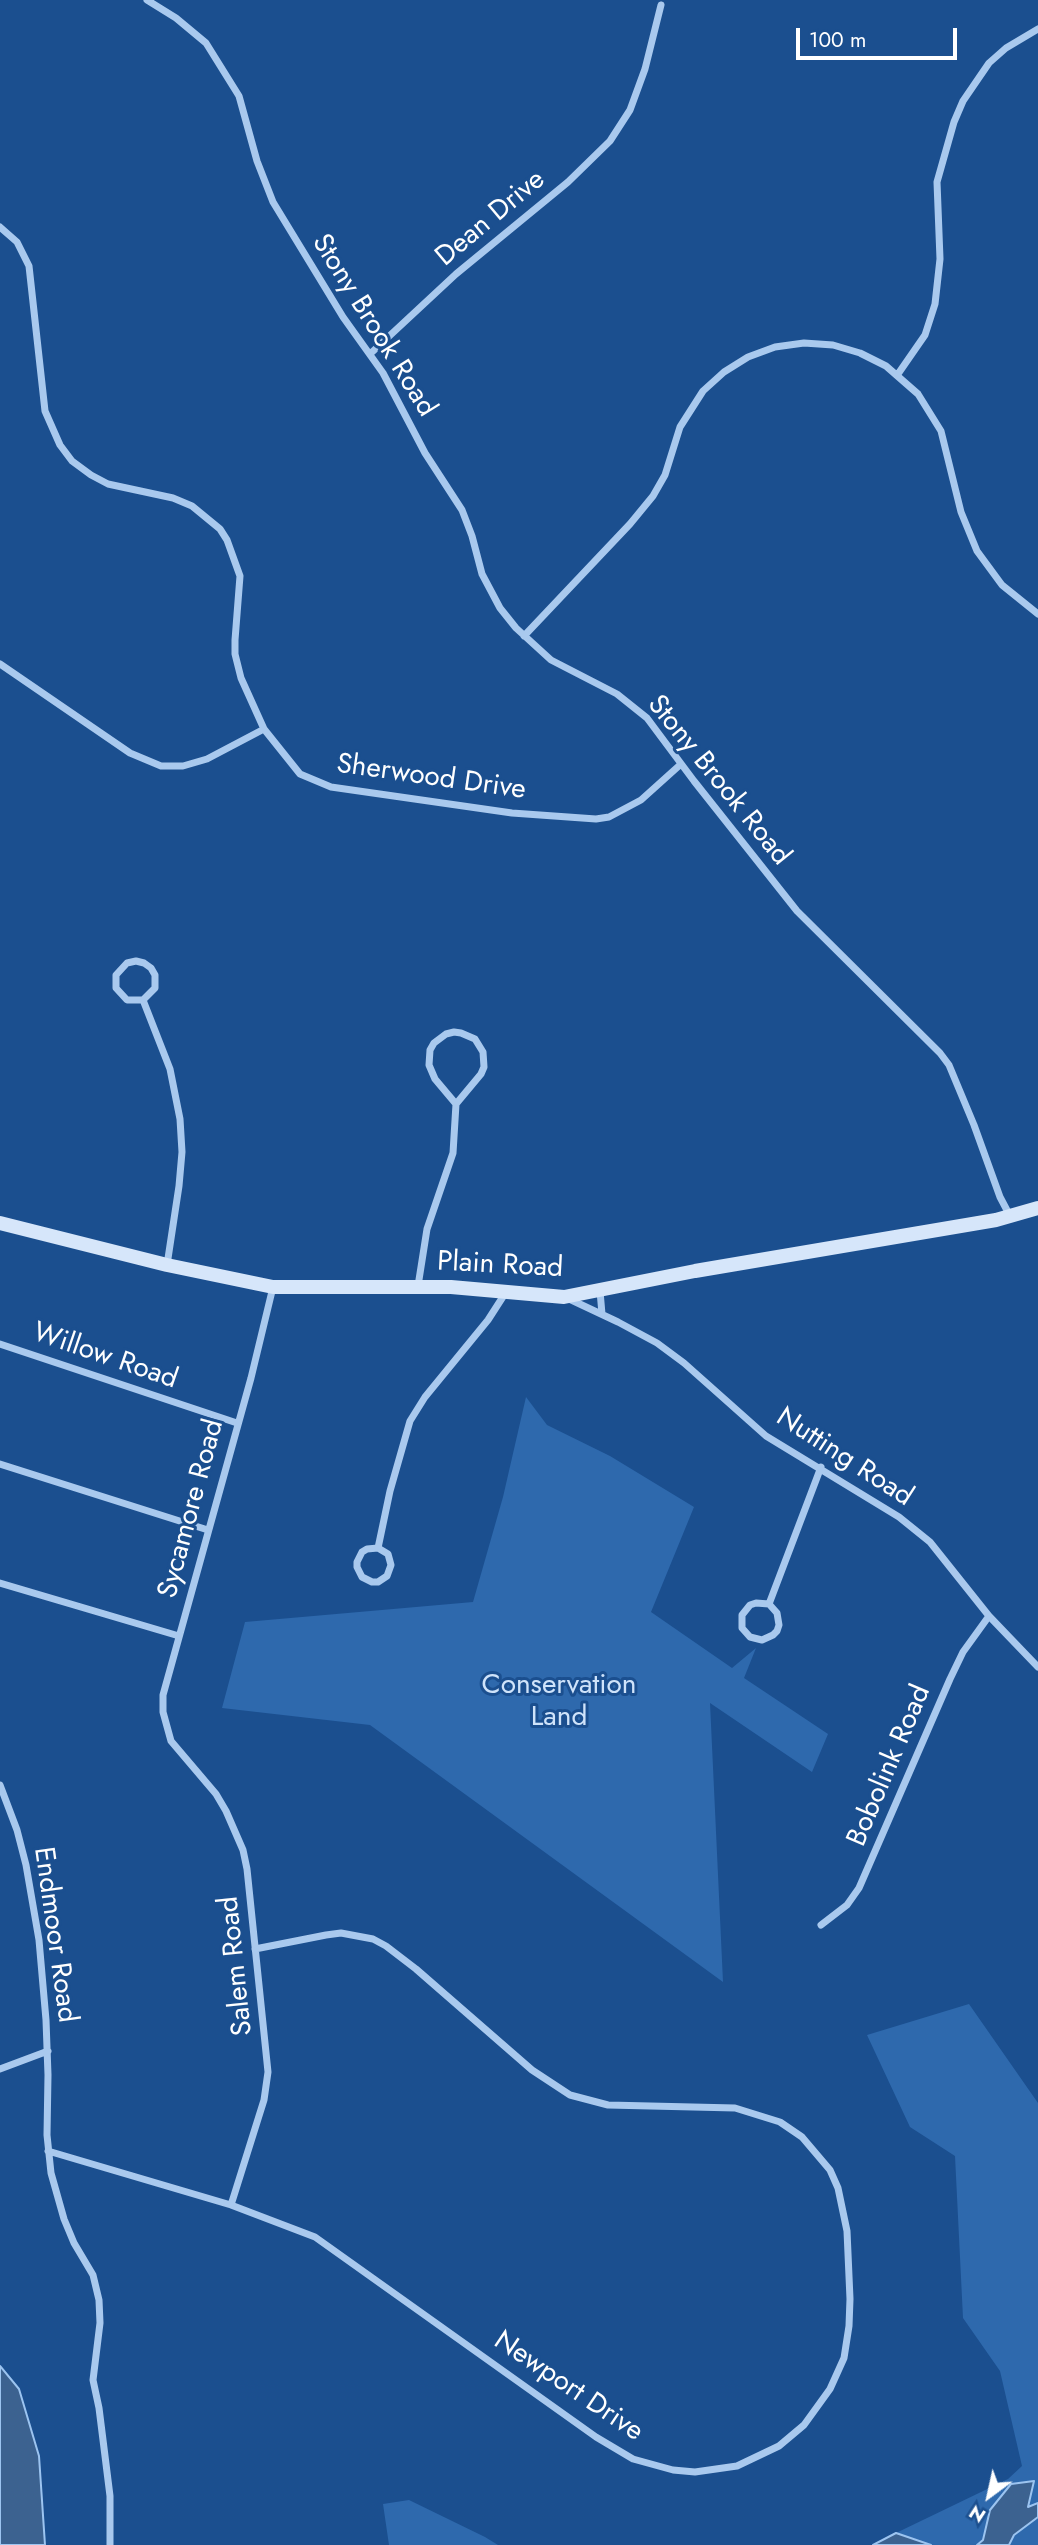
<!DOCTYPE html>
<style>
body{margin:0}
#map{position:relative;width:1038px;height:2545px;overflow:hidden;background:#1b4f8f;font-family:Jost,sans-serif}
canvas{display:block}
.north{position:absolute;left:954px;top:2461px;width:70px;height:70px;-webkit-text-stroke:5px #1b4f8f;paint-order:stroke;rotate:213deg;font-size:19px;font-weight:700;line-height:28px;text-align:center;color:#fff}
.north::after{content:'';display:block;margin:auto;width:24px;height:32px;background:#fff;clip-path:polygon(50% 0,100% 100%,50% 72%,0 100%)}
.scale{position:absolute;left:796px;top:28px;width:161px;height:32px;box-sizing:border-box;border:4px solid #fff;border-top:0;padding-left:9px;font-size:21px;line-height:24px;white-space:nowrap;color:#fff;-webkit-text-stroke:5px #1b4f8f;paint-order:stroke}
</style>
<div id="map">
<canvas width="1038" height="2545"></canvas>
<div class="north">N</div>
<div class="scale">100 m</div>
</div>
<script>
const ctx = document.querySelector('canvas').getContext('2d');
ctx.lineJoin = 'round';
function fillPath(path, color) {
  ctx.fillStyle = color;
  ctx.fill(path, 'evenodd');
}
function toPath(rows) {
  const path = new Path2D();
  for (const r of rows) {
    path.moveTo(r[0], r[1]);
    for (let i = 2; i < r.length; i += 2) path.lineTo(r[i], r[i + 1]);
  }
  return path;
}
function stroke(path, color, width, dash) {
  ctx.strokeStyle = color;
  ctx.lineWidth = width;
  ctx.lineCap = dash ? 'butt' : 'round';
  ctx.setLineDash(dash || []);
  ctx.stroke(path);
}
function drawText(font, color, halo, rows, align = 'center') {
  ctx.font = font + ' Jost,sans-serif';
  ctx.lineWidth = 6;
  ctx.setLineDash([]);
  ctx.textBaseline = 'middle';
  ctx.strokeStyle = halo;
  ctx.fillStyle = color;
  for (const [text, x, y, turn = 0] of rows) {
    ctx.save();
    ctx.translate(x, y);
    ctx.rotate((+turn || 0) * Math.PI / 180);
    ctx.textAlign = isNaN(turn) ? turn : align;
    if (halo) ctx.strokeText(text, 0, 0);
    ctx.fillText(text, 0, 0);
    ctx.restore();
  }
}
fillPath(toPath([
 [526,1397,547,1425,610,1456,694,1507,651,1612,732,1668,756,1648,744,1678,828,1734,812,1772,710,1703,723,1982,370,1725,222,1708,245,1622,473,1602,503,1497],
 [969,2004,1038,2103,1038,2503,1028,2508,990,2510,983,2541,977,2545,931,2545,896,2533,1008,2479,1022,2466,1000,2371,963,2318,955,2156,910,2127,867,2035],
 [409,2500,485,2537,498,2545,389,2545,383,2504],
 [1038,2517,1038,2545,1009,2545,1014,2535]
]), '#2e69ad');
const water = toPath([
 [0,2366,19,2389,39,2456,45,2545,0,2545,0,2366],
 [1034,2481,1028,2507,1038,2503,1038,2517,1014,2535,1009,2545,977,2545,983,2540,990,2510,1011,2484,1034,2481],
 [896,2533,931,2545,873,2545,896,2533]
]);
fillPath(water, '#3c6290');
stroke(water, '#9cc4f0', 2);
stroke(toPath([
 [147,0,176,18,206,43,239,96,257,161,273,202,343,317,383,373,425,453,462,510,472,536,482,574,500,608,516,628,551,660,617,694,647,718,694,781,797,911,940,1053,949,1065,974,1125,1000,1197,1010,1216],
 [0,227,17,242,29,266,45,411,60,445,72,461,91,475,108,484,173,498,192,506,220,529,227,540,240,576,235,640,235,654,241,678,264,729,300,774,331,787,512,813,596,819,609,817,641,800,681,764],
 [370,354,456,274,568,182,610,141,630,110,645,69,661,5],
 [898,374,925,335,935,304,940,259,937,182,954,122,963,101,989,63,1006,48,1038,29],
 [524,636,630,524,653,496,665,475,680,427,703,391,724,372,748,357,775,347,804,343,833,345,860,353,886,366,918,394,941,431,961,512,977,551,1002,585,1038,614],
 [0,664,130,753,161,766,183,766,207,759,264,729],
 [143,1000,127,1000,116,988,116,975,127,963,136,961,144,963,151,968,155,975,155,988,143,1000,170,1069,180,1119,182,1152,179,1186,167,1265],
 [418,1286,427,1229,453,1153,456,1104,481,1074,484,1067,483,1052,475,1039,461,1033,454,1032,446,1034,434,1043,430,1050,429,1065,435,1079,456,1104],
 [600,1291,602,1314],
 [567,1298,618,1322,657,1343,684,1363,766,1436,899,1517,930,1542,989,1616,1038,1667],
 [0,1344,237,1423],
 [0,1464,208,1530],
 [378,1548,388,1554,391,1565,387,1576,378,1582,372,1582,362,1577,357,1567,357,1562,362,1552,367,1549,378,1548,390,1491,410,1421,425,1397,488,1320,506,1292],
 [0,1583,179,1636],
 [769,1604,777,1613,779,1625,777,1631,773,1635,762,1640,750,1637,742,1628,742,1615,750,1605,756,1603,769,1604,821,1467],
 [0,1785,17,1830,26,1865,39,1940,46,2020,48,2075,47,2135,51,2173,64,2219,74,2243,93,2275,99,2300,100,2323,93,2380,99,2408,110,2496,110,2545],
 [821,1925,847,1905,859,1888,950,1679,963,1652,989,1616],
 [0,2069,48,2051],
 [48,2151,231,2205,315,2237,596,2437,633,2459,673,2470,695,2472,737,2466,779,2446,804,2425,830,2389,844,2358,849,2326,850,2299,847,2231,838,2188,830,2170,802,2137,780,2122,735,2108,608,2105,570,2095,532,2070,416,1969,386,1946,373,1939,341,1933,326,1935,255,1949],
 [231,2205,264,2100,268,2072,247,1869,243,1850,226,1811,216,1794,171,1741,163,1712,163,1695,251,1378,273,1287]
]), '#a9c9ee', 7);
stroke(toPath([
 [0,1223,167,1265,273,1287,451,1287,564,1297,695,1271,996,1220,1038,1208]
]), '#d6e6fa', 14);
drawText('28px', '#fff', '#1b4f8f', [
 ["Dean Drive",491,219,-40],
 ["Stony Brook Road",373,326,58],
 ["Sherwood Drive",431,778,8],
 ["Stony Brook Road",718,781,51],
 ["Plain Road",500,1266,3],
 ["Willow Road",105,1357,19],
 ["Nutting Road",844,1458,33],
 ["Sycamore Road",192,1509,-75],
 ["Bobolink Road",890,1766,-67],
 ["Endmoor Road",54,1935,82],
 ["Salem Road",237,1966,-96],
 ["Newport Drive",568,2387,34]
]);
drawText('28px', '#cfe3fa', '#1b4f8f', [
 ["Conservation",559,1686],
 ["Land",559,1718]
]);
</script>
